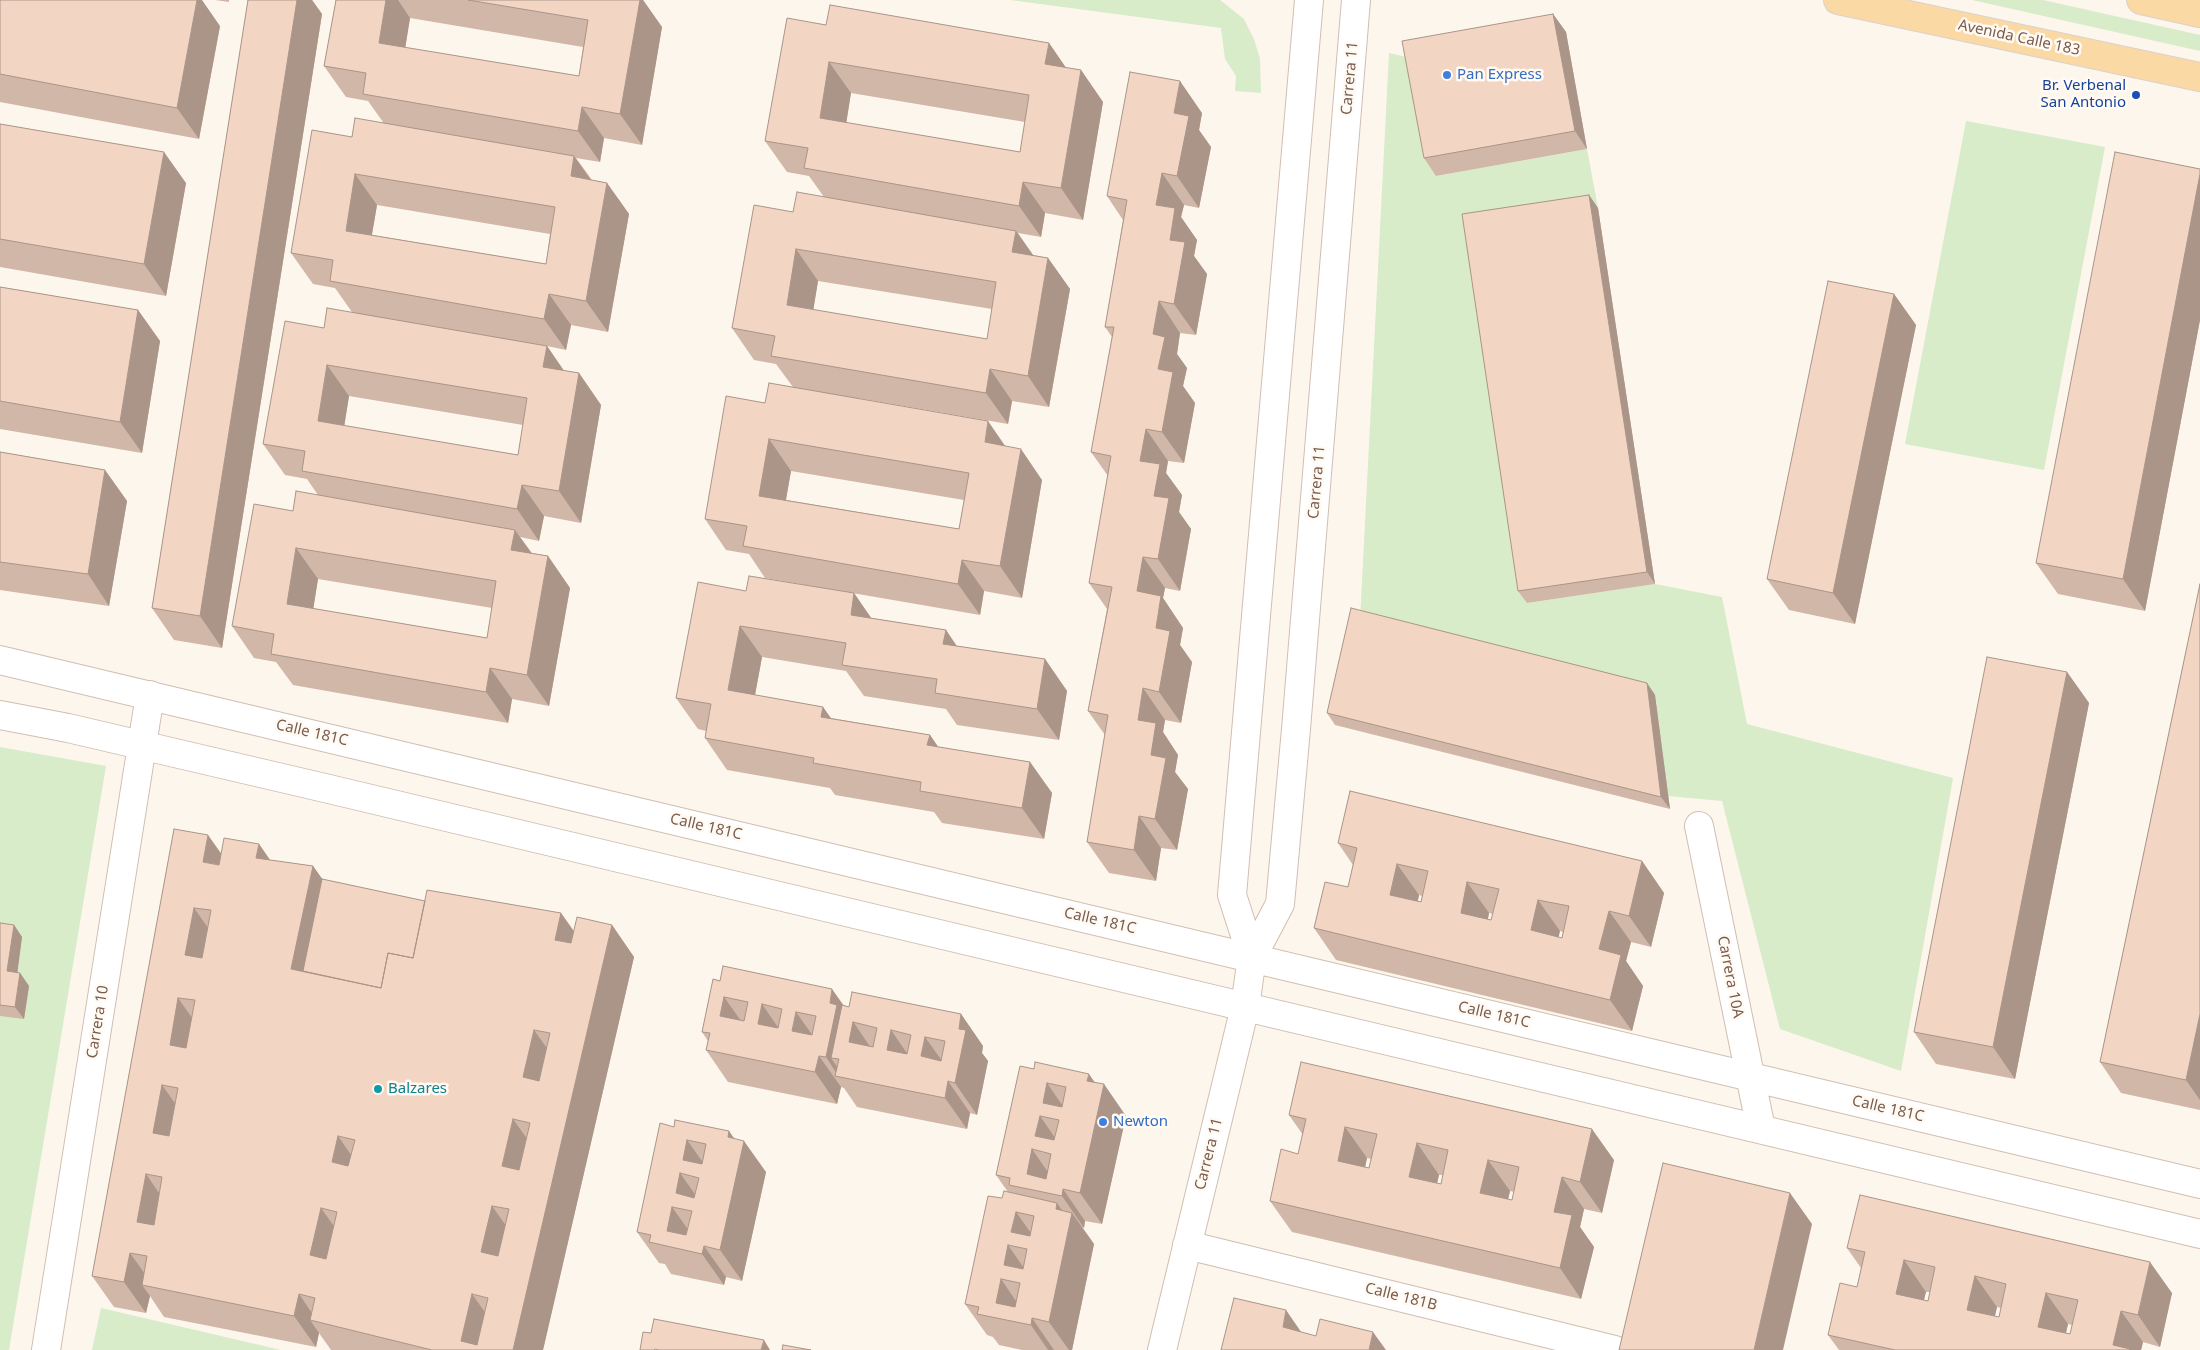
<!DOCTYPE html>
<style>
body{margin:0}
canvas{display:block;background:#fdf6ec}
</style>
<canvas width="2200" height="1350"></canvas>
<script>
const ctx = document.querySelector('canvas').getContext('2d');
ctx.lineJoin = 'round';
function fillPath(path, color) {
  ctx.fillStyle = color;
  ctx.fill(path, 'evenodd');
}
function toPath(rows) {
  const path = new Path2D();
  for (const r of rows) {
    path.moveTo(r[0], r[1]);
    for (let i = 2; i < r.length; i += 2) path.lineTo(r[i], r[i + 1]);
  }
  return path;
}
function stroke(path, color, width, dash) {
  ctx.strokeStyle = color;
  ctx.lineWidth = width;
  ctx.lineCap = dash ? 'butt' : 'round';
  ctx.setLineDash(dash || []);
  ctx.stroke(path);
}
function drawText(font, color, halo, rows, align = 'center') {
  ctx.font = font + ' "Noto Sans",sans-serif';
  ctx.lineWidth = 5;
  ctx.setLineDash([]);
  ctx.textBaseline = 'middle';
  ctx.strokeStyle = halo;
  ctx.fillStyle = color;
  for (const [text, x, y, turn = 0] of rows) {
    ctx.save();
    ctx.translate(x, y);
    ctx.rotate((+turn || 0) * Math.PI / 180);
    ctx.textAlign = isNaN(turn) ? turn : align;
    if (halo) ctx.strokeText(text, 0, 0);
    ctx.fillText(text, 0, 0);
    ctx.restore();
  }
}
fillPath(toPath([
 [1010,0,1220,0,1244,19,1254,39,1260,59,1261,93,1235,91,1236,76,1225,59,1221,28],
 [1972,0,2043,0,2200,35,2200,51],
 [1389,53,1415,59,1436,176,1587,149,1598,208,1471,227,1527,603,1655,584,1722,597,1747,724,1953,778,1901,1071,1780,1029,1722,801,1668,796,1655,695,1360,620],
 [1966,121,2105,147,2044,470,1905,444],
 [0,747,106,766,9,1350,0,1350],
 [101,1308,281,1350,92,1350]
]), '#d8ecc9');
const street = toPath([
 [0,660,2200,1184],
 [0,715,68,728,329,789,2200,1234],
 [1699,826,1761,1129],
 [1252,957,1232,895,1309,0],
 [1187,1245,1615,1350],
 [46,1350,150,695],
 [1162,1350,1245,1007,1252,957,1280,904,1296,729,1356,0]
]);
const primary = toPath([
 [1838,0,2200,77],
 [2141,0,2200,13]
]);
stroke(street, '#d1beb0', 30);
stroke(primary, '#dad1cd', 30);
stroke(street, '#fff', 28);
stroke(primary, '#fbd9a5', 28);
fillPath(toPath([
 [0,0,220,26,199,139,0,102],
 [215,0,229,0,229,2],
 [248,0,312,0,322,14,222,648,174,640,152,608],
 [336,0,643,0,662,27,642,145,604,138,600,162,576,158,592,180,607,183,629,214,608,332,571,325,566,350,547,346,564,371,579,373,601,405,581,523,544,516,539,541,520,537,532,553,548,556,570,588,549,706,512,699,508,723,293,685,276,662,254,658,232,626,293,511,318,495,307,479,285,475,263,444,324,328,352,312,335,288,313,284,291,253,352,137,383,122,368,101,346,97,324,66],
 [410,18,583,47,579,76,405,48],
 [377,205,550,234,546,264,372,235],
 [349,396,523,425,518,455,344,426],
 [318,579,492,608,487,638,313,609],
 [1553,14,1566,32,1587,149,1436,176,1424,158],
 [826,25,1049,43,1066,68,1081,70,1103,102,1083,220,1045,213,1041,237,1018,233,1033,255,1048,258,1070,289,1049,407,1012,401,1008,424,858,398,1005,446,1042,480,1022,598,984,591,980,615,765,578,749,554,726,550,705,519,765,403,793,387,776,364,754,360,732,328,793,212,824,197,809,176,787,172,765,141],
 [851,93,1025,122,1020,152,846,123],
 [818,281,992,309,987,339,813,310],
 [791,471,964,500,959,529,786,500],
 [1202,113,1199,130,1211,147,1199,208,1184,205,1181,217,1197,240,1194,256,1207,274,1196,335,1180,333,1177,354,1187,368,1183,386,1195,403,1184,463,1168,461,1166,473,1182,495,1179,512,1191,529,1180,591,1165,588,1163,598,1183,628,1180,645,1192,662,1181,723,1165,720,1163,732,1178,755,1175,772,1188,789,1177,850,1161,848,1156,881,1109,873,1087,842,1105,735,1088,711,1107,609,1089,583,1108,476,1091,452,1112,337,1105,327,1123,220,1107,196],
 [0,124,186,183,166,296,0,267],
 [2200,169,2200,320,2145,611,2058,594,2036,563],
 [1589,195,1598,208,1655,584,1527,603,1518,591],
 [0,287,138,310,160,341,142,453,0,429],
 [1894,294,1916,325,1855,624,1789,610,1767,579],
 [0,452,105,470,127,501,109,606,0,590],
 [2200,584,2200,1110,2121,1093,2100,1062],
 [746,591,854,593,871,618,946,630,957,646,1045,659,1067,691,1059,740,957,725,946,709,864,696,846,671,762,657,755,695,823,707,831,718,930,735,938,747,1030,762,1052,793,1044,839,942,823,934,812,835,795,830,788,727,770,705,738,706,731,698,729,676,698],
 [2067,672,2089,703,2015,1079,1936,1064,1914,1032],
 [1647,683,1655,695,1670,809,1335,725,1327,713],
 [174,829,221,854,259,844,270,860,313,866,322,879,425,901,561,913,574,932,612,925,634,957,543,1350,331,1350,319,1333,316,1347,164,1317,150,1296,146,1313,114,1307,92,1276],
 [1338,843,1642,861,1664,893,1651,947,1631,942,1626,961,1643,986,1632,1031,1336,960,1314,928,1348,887,1353,865],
 [1419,895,1422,896,1421,902,1418,901],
 [1489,913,1493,914,1491,920,1488,919],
 [1560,931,1563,932,1562,938,1558,937],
 [0,923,14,925,22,937,17,973,20,973,29,986,24,1019,0,1016],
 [713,979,849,1007,961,1014,983,1046,982,1053,988,1061,977,1115,970,1113,967,1129,857,1107,844,1088,841,1087,837,1104,728,1082,706,1050,708,1041,702,1032],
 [1020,1066,1095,1082,1126,1116,1102,1224,1085,1221,1084,1228,1082,1227,1094,1244,1072,1350,1022,1350,999,1345,993,1337,987,1335,965,1304,1002,1198,1008,1192,996,1175],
 [1289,1115,1614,1160,1602,1213,1584,1209,1580,1227,1594,1247,1581,1299,1292,1232,1270,1201,1298,1154,1303,1135],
 [1367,1158,1371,1159,1369,1168,1365,1167],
 [1439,1175,1443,1175,1441,1184,1437,1183],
 [1510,1191,1514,1192,1512,1200,1508,1199],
 [674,1127,729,1131,734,1139,766,1172,742,1281,726,1277,724,1285,671,1274,665,1264,659,1263,637,1232],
 [1847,1248,2172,1293,2160,1347,2143,1342,2141,1350,1839,1350,1828,1335,1857,1287,1861,1268],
 [1926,1292,1930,1292,1928,1301,1923,1300],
 [1997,1307,2001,1308,1999,1317,1995,1316],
 [2068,1324,2072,1325,2070,1334,2066,1333]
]), '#d1b7a8');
fillPath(toPath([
 [197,0,202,0,220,26,199,139,177,108],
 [297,0,312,0,322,14,222,648,200,616],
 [386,0,398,0,410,18,401,74,379,43],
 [640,0,643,0,662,27,642,145,620,114],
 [1553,14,1566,32,1587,149,1575,131],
 [1049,43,1071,75,1045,64],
 [829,62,851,93,842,150,820,118],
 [1081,70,1103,102,1083,220,1061,188],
 [1180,81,1202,113,1199,130,1211,147,1199,208,1177,176,1174,113],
 [582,107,604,138,600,162,578,131],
 [164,152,186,183,166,296,144,264],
 [574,156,596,187,571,176],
 [1162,173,1184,205,1181,217,1197,240,1194,256,1207,274,1196,335,1174,304,1170,240,1156,205],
 [355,174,377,205,367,262,346,231],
 [2200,174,2200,320,2145,611,2123,579],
 [1023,182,1045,213,1041,237,1019,206],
 [607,183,629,214,608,332,586,301],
 [1589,195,1598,208,1655,584,1647,572],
 [1016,231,1038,262,1012,252],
 [796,249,818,281,809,337,787,305],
 [1048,258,1070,289,1049,407,1028,376],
 [549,294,571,325,566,350,544,319],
 [1894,294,1916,325,1855,624,1833,593],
 [1159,301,1180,333,1177,354,1187,368,1183,386,1195,403,1184,463,1162,432,1158,369,1153,334],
 [138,310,160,341,142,453,120,422],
 [547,346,569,378,543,367],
 [327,365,349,396,340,453,318,421],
 [990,369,1012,401,1008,424,986,393],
 [579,373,601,405,581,523,559,491],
 [988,421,1010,453,985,442],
 [1146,429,1168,461,1166,473,1182,495,1179,512,1191,529,1180,591,1158,559,1154,496,1140,461],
 [769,439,791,471,781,527,759,496],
 [1021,449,1042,480,1022,598,1000,566],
 [105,470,127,501,109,606,88,574],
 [522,485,544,516,539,541,517,509],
 [515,530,537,561,511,550],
 [296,548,318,579,309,636,287,604],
 [548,556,570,588,549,706,527,675],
 [1143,557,1165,588,1163,598,1183,628,1180,645,1192,662,1181,723,1159,692,1156,628,1137,591],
 [962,560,984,591,980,615,958,584],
 [854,593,876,625,851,615],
 [740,626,762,657,750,722,728,690],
 [946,630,967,662,943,644],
 [1045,659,1067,691,1059,740,1037,709],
 [490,668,512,699,508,723,486,692],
 [2067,672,2089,703,2015,1079,1993,1047],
 [1647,683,1655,695,1670,809,1661,797],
 [1143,688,1165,720,1163,732,1178,755,1175,772,1188,789,1177,850,1155,819,1151,755,1138,720],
 [823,707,845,739,821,717],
 [930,735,952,767,927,745],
 [1030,762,1052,793,1044,839,1022,808],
 [1139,816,1161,848,1156,881,1134,850],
 [208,835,230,866,203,862],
 [259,844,281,876,256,858],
 [1642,861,1664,893,1651,947,1629,916],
 [1397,864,1419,895,1412,926,1390,895],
 [313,866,335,897,316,985,291,969],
 [1467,882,1489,913,1483,944,1461,913],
 [1538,900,1560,931,1553,962,1531,930],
 [194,908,216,939,207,987,185,955],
 [1609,911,1631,942,1626,961,1643,986,1632,1031,1610,1000,1599,949],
 [561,913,583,944,577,971,555,940],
 [14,925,22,937,16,983,7,971],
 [612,925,634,957,543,1350,513,1350],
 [20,973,29,986,24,1019,15,1007],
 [832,989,854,1020,854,1023,875,1054,839,1059,831,1058,845,1078,839,1077,826,1057,830,1003],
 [724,997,746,1028,720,1016],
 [178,998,200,1029,192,1077,170,1045],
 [762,1004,784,1036,758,1024],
 [796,1012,818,1043,792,1031],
 [961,1014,983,1046,982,1053,988,1061,977,1115,955,1083,959,1029],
 [2200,1014,2200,1100,2186,1080],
 [534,1030,556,1061,545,1108,523,1077],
 [891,1030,913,1062,887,1050],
 [925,1037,947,1068,921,1056],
 [819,1056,841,1087,837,1104,815,1072],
 [1089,1074,1102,1093,1104,1084,1126,1116,1102,1224,1080,1193,1087,1081],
 [948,1081,970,1113,967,1129,945,1098],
 [1047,1083,1069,1115,1059,1120,1043,1103],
 [162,1085,184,1116,175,1164,153,1133],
 [1040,1116,1062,1148,1051,1154,1035,1136],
 [513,1119,535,1150,524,1198,502,1166],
 [1345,1127,1367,1158,1360,1192,1338,1161],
 [1592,1129,1614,1160,1602,1213,1580,1182],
 [729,1131,742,1150,744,1141,766,1172,742,1281,720,1250,728,1137],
 [338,1136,360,1168,354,1194,332,1162],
 [687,1140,709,1171,699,1178,683,1160],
 [1417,1143,1439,1175,1431,1208,1409,1177],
 [1032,1149,1054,1181,1027,1174],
 [1488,1160,1510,1191,1502,1225,1480,1193],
 [680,1173,702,1204,692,1211,676,1193],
 [146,1174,168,1206,159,1253,137,1222],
 [1562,1177,1584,1209,1580,1227,1594,1247,1581,1299,1560,1268,1554,1212],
 [1063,1189,1085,1221,1084,1228,1062,1196],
 [1790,1193,1812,1224,1783,1350,1754,1350],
 [1057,1203,1070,1222,1072,1213,1094,1244,1072,1350,1069,1350,1049,1322,1056,1209],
 [492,1206,514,1237,503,1284,481,1252],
 [672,1207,694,1238,667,1231],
 [321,1208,343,1239,332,1287,310,1255],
 [1016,1212,1038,1243,1027,1249,1011,1232],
 [1008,1245,1030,1277,1020,1283,1004,1265],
 [704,1246,726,1277,724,1285,702,1254],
 [130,1253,152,1284,142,1285,150,1296,146,1313,124,1282],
 [1904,1260,1926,1292,1918,1325,1896,1294],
 [2150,1262,2172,1293,2160,1347,2138,1315],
 [1975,1276,1997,1307,1989,1341,1967,1310],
 [1001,1279,1022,1310,996,1303],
 [2046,1293,2068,1324,2062,1350,2038,1327],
 [299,1294,318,1322,310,1320,319,1333,316,1347,294,1316],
 [472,1294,494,1325,488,1350,461,1341],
 [1286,1310,1308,1342,1283,1327],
 [2121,1311,2143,1342,2141,1350,2116,1350,2113,1345],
 [1032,1318,1054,1350,1048,1350,1031,1325],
 [1373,1332,1386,1350,1369,1350],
 [764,1340,770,1350,761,1350]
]), '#aa9588');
const building = toPath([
 [0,0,197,0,177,108,0,74,0,0],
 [248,0,297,0,200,616,152,608,248,0],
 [336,0,386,0,379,43,579,76,588,20,468,0,640,0,620,114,582,107,578,131,363,94,366,73,324,66,336,0],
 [830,5,1049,43,1045,64,1081,70,1061,188,1023,182,1019,206,804,168,808,148,765,141,787,18,826,25,830,5],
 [829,62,1029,95,1020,152,820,118,829,62],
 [1553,14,1575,131,1424,158,1402,41,1553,14],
 [1130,72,1180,81,1174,113,1189,116,1177,176,1162,173,1156,205,1175,208,1170,240,1185,242,1174,304,1159,301,1153,334,1165,337,1158,369,1173,372,1162,432,1146,429,1140,461,1160,464,1154,496,1169,498,1158,559,1143,557,1137,591,1161,596,1156,628,1170,631,1159,692,1143,688,1138,720,1156,723,1151,755,1166,758,1155,819,1139,816,1134,850,1087,842,1108,715,1088,711,1112,587,1089,583,1111,456,1091,452,1114,327,1105,327,1127,200,1107,196,1130,72],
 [355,118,574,156,571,176,607,183,586,301,549,294,544,319,330,281,333,260,291,253,312,130,352,137,355,118],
 [355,174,555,207,546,264,346,231,355,174],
 [0,124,164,152,144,264,0,239,0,124],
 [2115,152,2200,169,2200,174,2123,579,2036,563,2115,152],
 [797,192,1016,231,1012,252,1048,258,1028,376,990,369,986,393,771,356,775,336,732,328,754,205,793,212,797,192],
 [796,249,996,282,987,339,787,305,796,249],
 [1589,195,1647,572,1518,591,1462,214,1589,195],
 [1828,281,1894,294,1833,593,1767,579,1828,281],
 [0,287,138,310,120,422,0,401,0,287],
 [327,308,547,346,543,367,579,373,559,491,522,485,517,509,302,471,305,451,263,444,285,321,324,328,327,308],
 [327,365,527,398,518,455,318,421,327,365],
 [769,383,988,421,985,442,1021,449,1000,566,962,560,958,584,743,546,747,526,705,519,726,396,765,403,769,383],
 [769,439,969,473,959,529,759,496,769,439],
 [0,452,105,470,88,574,0,562,0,452],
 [296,491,515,530,511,550,548,556,527,675,490,668,486,692,271,654,274,634,232,626,254,504,293,511,296,491],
 [296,548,496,581,487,638,287,604,296,548],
 [749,576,854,593,851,615,946,630,943,644,1045,659,1037,709,935,693,937,679,842,665,846,643,740,626,728,690,823,707,821,717,930,735,927,745,1030,762,1022,808,920,791,921,782,813,763,814,758,705,738,711,704,676,698,698,582,746,591,749,576],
 [2200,584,2200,1014,2186,1080,2100,1062,2200,584],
 [1351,608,1647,683,1661,797,1327,713,1351,608],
 [1987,657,2067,672,1993,1047,1914,1032,1987,657],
 [1350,791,1642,861,1629,916,1609,911,1599,949,1621,955,1610,1000,1314,928,1325,882,1348,887,1357,848,1338,843,1350,791],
 [1397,864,1428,871,1421,902,1390,895,1397,864],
 [1467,882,1499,889,1491,920,1461,913,1467,882],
 [1538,900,1569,906,1562,938,1531,930,1538,900],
 [174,829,208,835,203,862,219,865,224,838,259,844,256,858,313,866,291,969,381,988,388,953,413,958,427,890,561,913,555,940,571,943,577,917,612,925,513,1350,432,1350,310,1320,315,1298,299,1294,294,1316,142,1285,147,1256,130,1253,124,1282,92,1276,174,829],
 [194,908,211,910,202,958,185,955,194,908],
 [178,998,195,1000,186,1048,170,1045,178,998],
 [534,1030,550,1033,539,1081,523,1077,534,1030],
 [162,1085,178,1088,169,1136,153,1133,162,1085],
 [513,1119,530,1123,519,1170,502,1166,513,1119],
 [338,1136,355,1140,348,1166,332,1162,338,1136],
 [146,1174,162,1177,154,1225,137,1222,146,1174],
 [492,1206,509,1209,498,1256,481,1252,492,1206],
 [321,1208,337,1212,326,1259,310,1255,321,1208],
 [472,1294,488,1298,477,1345,461,1341,472,1294],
 [322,879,425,901,413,958,388,953,381,988,303,971,322,879],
 [0,923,14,925,7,971,20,973,15,1007,0,1005,0,923],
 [723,966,832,989,830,1003,837,1005,826,1057,819,1056,815,1072,706,1050,710,1033,702,1032,713,979,720,981,723,966],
 [724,997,748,1002,744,1021,720,1016,724,997],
 [762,1004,782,1009,778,1028,758,1024,762,1004],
 [796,1012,816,1016,812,1035,792,1031,796,1012],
 [852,992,961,1014,959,1029,966,1030,955,1083,948,1081,945,1098,835,1076,839,1059,831,1058,842,1005,849,1007,852,992],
 [853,1022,877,1028,873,1047,849,1042,853,1022],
 [891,1030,911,1035,907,1054,887,1050,891,1030],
 [925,1037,945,1041,941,1061,921,1056,925,1037],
 [1035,1062,1089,1074,1087,1081,1104,1084,1080,1193,1063,1189,1062,1196,1009,1185,1010,1178,996,1175,1020,1066,1034,1069,1035,1062],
 [1047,1083,1066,1087,1062,1107,1043,1103,1047,1083],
 [1040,1116,1059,1120,1054,1140,1035,1136,1040,1116],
 [1032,1149,1051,1154,1046,1179,1027,1174,1032,1149],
 [1301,1062,1592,1129,1580,1182,1562,1177,1554,1212,1572,1215,1560,1268,1270,1201,1281,1149,1298,1154,1306,1119,1289,1115,1301,1062],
 [1345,1127,1377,1134,1369,1168,1338,1161,1345,1127],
 [1417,1143,1448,1150,1441,1184,1409,1177,1417,1143],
 [1488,1160,1519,1167,1512,1200,1480,1193,1488,1160],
 [675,1120,729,1131,728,1137,744,1141,720,1250,704,1246,702,1254,649,1242,651,1235,637,1232,660,1123,674,1127,675,1120],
 [687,1140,706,1144,702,1164,683,1160,687,1140],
 [680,1173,699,1178,694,1198,676,1193,680,1173],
 [672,1207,692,1211,686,1235,667,1231,672,1207],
 [1663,1163,1790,1193,1754,1350,1619,1350,1663,1163],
 [1004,1191,1057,1203,1056,1209,1072,1213,1049,1322,1032,1318,1031,1325,977,1314,979,1307,965,1304,988,1196,1002,1198,1004,1191],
 [1016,1212,1034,1216,1030,1236,1011,1232,1016,1212],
 [1008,1245,1027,1249,1023,1269,1004,1265,1008,1245],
 [1001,1279,1020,1283,1015,1307,996,1303,1001,1279],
 [1860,1195,2150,1262,2138,1315,2121,1311,2113,1345,2130,1349,2129,1350,1895,1350,1828,1335,1840,1283,1857,1287,1865,1252,1847,1248,1860,1195],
 [1904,1260,1935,1267,1928,1301,1896,1294,1904,1260],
 [1975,1276,2006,1284,1999,1317,1967,1310,1975,1276],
 [2046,1293,2078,1300,2070,1334,2038,1327,2046,1293],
 [1234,1298,1286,1310,1283,1327,1316,1336,1320,1319,1373,1332,1369,1350,1221,1350,1234,1298],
 [654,1319,764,1340,761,1350,659,1350,655,1349,654,1350,640,1350,643,1332,651,1333,654,1319],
 [783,1345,811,1350,782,1350,783,1345]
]);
fillPath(building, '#f3d5c3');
stroke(building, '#aa9588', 1);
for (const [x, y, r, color] of [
 [1447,75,5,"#3f7fe0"],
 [2136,95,5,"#1a4fb4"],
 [378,1089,5,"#0f9aa8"],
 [1103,1122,5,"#3f7fe0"]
]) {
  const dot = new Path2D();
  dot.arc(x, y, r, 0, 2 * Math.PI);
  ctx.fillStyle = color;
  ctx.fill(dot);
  stroke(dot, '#fffaf3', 2);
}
drawText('15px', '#7a5c4d', '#fffaf3', [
 ["Avenida Calle 183",2019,38,12],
 ["Carrera 11",1350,78,-85],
 ["Carrera 11",1317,482,-85],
 ["Calle 181C",312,733,13],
 ["Calle 181C",706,827,13],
 ["Calle 181C",1100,921,13],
 ["Carrera 10A",1730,977,79],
 ["Calle 181C",1494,1015,13],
 ["Carrera 10",98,1022,-81],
 ["Calle 181C",1888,1109,13],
 ["Carrera 11",1209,1154,-76],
 ["Calle 181B",1401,1297,14]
]);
drawText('15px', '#366cbe', '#fffaf3', [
 ["Pan Express",1457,75],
 ["Newton",1113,1122]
], 'left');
drawText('15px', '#164399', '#fffaf3', [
 ["Br. Verbenal",2126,86],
 ["San Antonio",2126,103]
], 'right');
drawText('15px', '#0d838f', '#fffaf3', [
 ["Balzares",388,1089]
], 'left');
</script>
